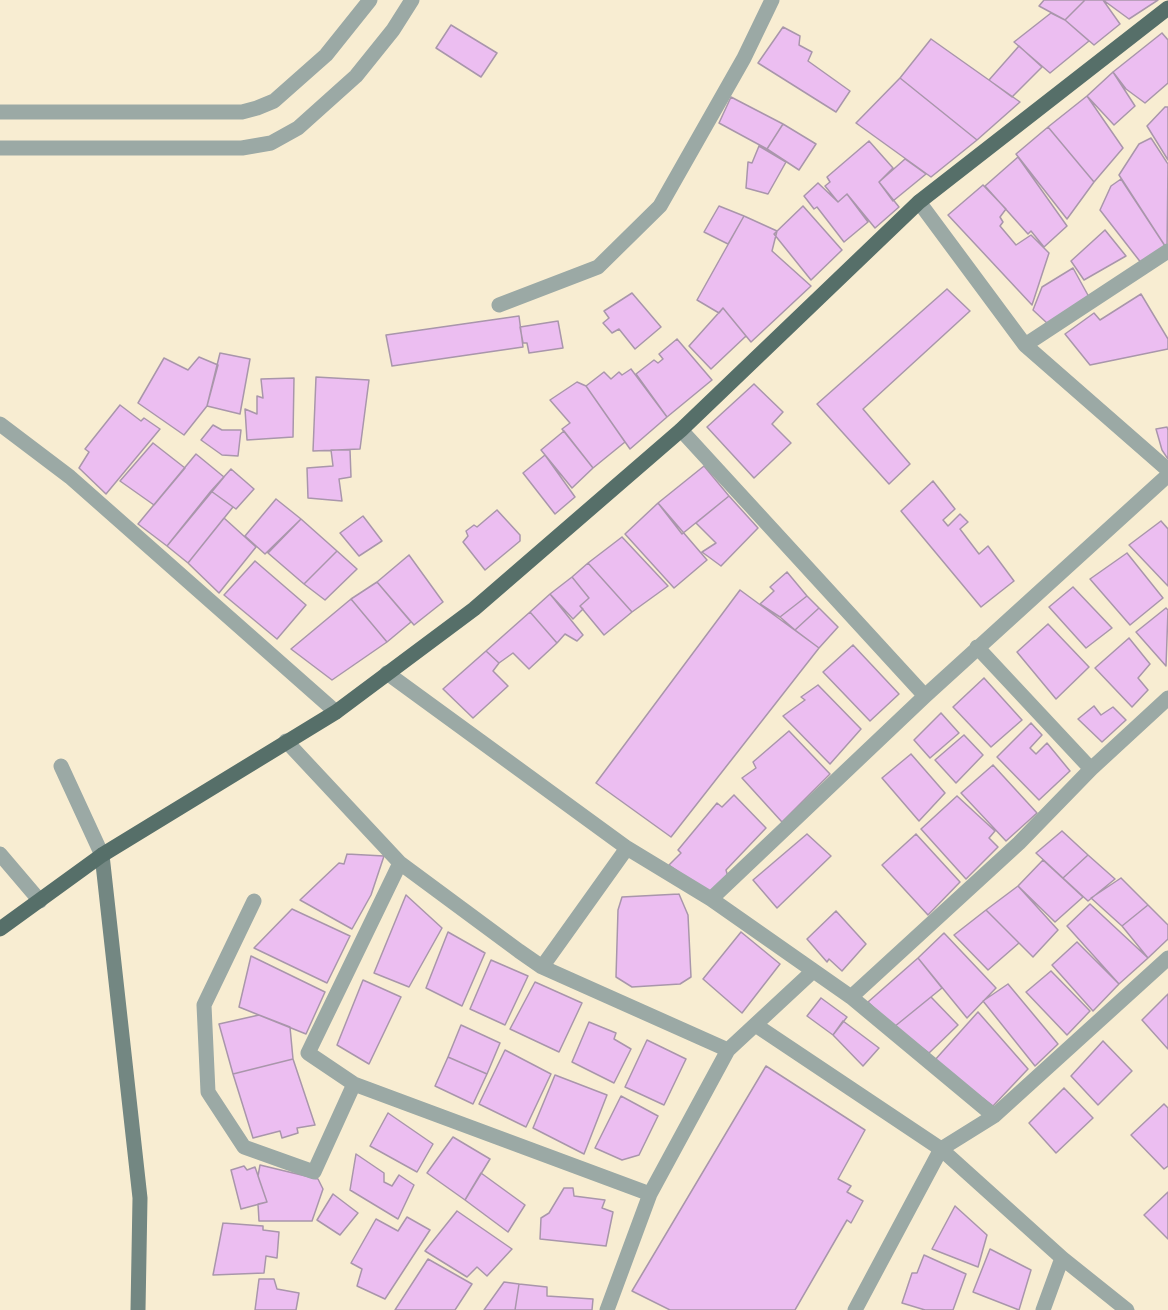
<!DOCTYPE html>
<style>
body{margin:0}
canvas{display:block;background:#f8edd2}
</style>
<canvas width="1168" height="1310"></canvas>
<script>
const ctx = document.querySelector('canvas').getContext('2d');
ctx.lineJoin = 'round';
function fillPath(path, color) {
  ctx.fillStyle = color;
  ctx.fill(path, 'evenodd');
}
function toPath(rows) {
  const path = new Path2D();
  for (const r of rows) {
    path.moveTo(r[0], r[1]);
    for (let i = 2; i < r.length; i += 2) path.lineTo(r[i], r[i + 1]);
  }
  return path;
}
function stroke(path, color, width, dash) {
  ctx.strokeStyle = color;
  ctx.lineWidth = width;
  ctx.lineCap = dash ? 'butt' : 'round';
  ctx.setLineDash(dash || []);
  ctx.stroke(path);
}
const building = toPath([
 [1044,0,1085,0,1065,20,1039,6,1044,0],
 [1085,0,1103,0,1120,24,1094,45,1065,20,1085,0],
 [1103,0,1158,0,1129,19,1103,0],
 [1051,13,1065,20,1089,41,1050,73,1014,42,1051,13],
 [451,25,497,53,481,77,436,48,451,25],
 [783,27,800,36,799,45,812,52,808,61,850,91,836,112,758,63,783,27],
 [1162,33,1168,40,1168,83,1145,103,1126,89,1113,72,1162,33],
 [931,39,1020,102,977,140,900,78,931,39],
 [1019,46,1042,67,1012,97,989,80,1019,46],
 [1113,72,1135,106,1114,125,1087,96,1113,72],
 [900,78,977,140,931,177,856,123,900,78],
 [1087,96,1123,148,1094,182,1048,127,1087,96],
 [731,97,783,124,767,149,719,123,731,97],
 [1165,107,1168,107,1168,160,1147,126,1165,107],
 [783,124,816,144,799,170,767,149,783,124],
 [1048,127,1094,182,1067,219,1016,154,1048,127],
 [1151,138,1168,164,1167,249,1119,175,1139,144,1151,138],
 [869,141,893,168,879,182,899,207,875,228,847,194,838,202,825,186,830,182,827,177,869,141],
 [759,146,786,162,768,194,746,188,748,162,752,163,759,146],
 [1018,157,1067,226,1044,247,1031,231,1028,234,985,186,1018,157],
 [905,159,926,174,893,201,879,182,905,159],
 [1121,179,1167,249,1142,264,1100,210,1111,186,1121,179],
 [818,183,838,202,847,194,868,222,844,242,817,207,814,209,804,196,818,183],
 [983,185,1006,209,1000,217,1003,222,1000,226,1016,245,1031,235,1049,253,1032,305,948,215,983,185],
 [719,206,744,216,728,244,704,232,719,206],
 [803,206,842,250,811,280,774,234,803,206],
 [744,216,777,231,772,251,811,286,751,342,723,308,719,313,697,300,744,216],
 [1105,230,1126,256,1084,280,1071,261,1105,230],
 [1073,268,1089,297,1048,324,1033,310,1042,287,1073,268],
 [947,289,970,311,863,409,910,464,889,484,817,404,947,289],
 [632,293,661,327,635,349,619,329,612,333,603,323,609,318,604,311,632,293],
 [1141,294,1168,339,1168,349,1090,365,1065,334,1094,313,1100,320,1141,294],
 [723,308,746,336,711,369,689,346,723,308],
 [519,316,523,347,392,366,386,335,519,316],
 [558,321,563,348,529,353,527,343,523,343,520,327,558,321],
 [677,339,712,380,667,417,636,374,654,360,658,363,663,359,659,354,677,339],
 [220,353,250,359,240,414,207,406,220,353],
 [199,357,218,365,207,406,184,435,138,403,164,358,188,370,199,357],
 [631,369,667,417,630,449,586,386,604,372,611,379,619,372,622,375,631,369],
 [316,377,369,380,360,449,313,451,316,377],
 [294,378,293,437,247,440,245,409,257,414,257,396,263,398,261,379,294,378],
 [577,382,586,386,625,442,593,468,562,429,570,423,550,400,577,382],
 [754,384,783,412,772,424,791,443,754,478,707,427,754,384],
 [120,405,141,421,144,418,160,429,106,494,79,468,89,452,85,449,120,405],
 [213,425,222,430,241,430,238,456,222,455,201,440,213,425],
 [1167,427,1168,430,1168,459,1162,450,1156,429,1167,427],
 [564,431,593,468,572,488,541,450,564,431],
 [153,443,185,468,154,505,120,481,153,443],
 [331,450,350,450,351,477,339,479,342,501,308,498,307,468,333,466,331,450],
 [196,454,224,477,167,546,138,524,196,454],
 [545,455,575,497,555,514,523,473,545,455],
 [704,466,729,496,682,534,658,503,704,466],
 [231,469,254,489,236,509,211,491,231,469],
 [933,481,955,509,943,520,948,526,960,514,968,522,960,529,979,554,988,546,1014,581,981,607,901,511,933,481],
 [211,491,233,507,188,563,167,546,211,491],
 [729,496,758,528,721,566,702,552,716,543,696,523,729,496],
 [276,499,301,519,265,554,245,536,276,499],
 [658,503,707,560,674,588,625,534,658,503],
 [497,510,520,535,520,541,485,570,463,542,468,536,466,531,474,525,477,527,497,510],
 [363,516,382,541,359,556,340,533,363,516],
 [224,518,256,547,219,593,188,563,224,518],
 [301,519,337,551,304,584,268,553,301,519],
 [1161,521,1168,529,1168,586,1129,545,1161,521],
 [622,537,668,586,632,612,588,563,622,537],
 [337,551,357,569,325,600,304,584,337,551],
 [1127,553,1163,598,1130,625,1090,579,1127,553],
 [409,555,443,602,414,625,377,582,409,555],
 [255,561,306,605,277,639,224,595,255,561],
 [588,563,632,612,604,635,580,606,589,598,572,577,588,563],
 [787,572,807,596,780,617,760,604,774,591,770,587,787,572],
 [572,577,589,598,580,606,583,609,573,619,550,594,572,577],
 [377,582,411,622,387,642,351,599,377,582],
 [1073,587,1112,628,1086,648,1049,607,1073,587],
 [740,590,819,648,671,837,596,783,740,590],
 [550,594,583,635,577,641,565,634,557,643,530,612,550,594],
 [807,596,819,608,795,630,780,617,807,596],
 [351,599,387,642,332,680,291,649,351,599],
 [819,608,838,627,819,648,795,630,819,608],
 [1166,608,1168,610,1166,666,1136,632,1166,608],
 [530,612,557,643,529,669,513,653,499,663,486,651,530,612],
 [1048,624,1089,667,1056,699,1017,652,1048,624],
 [1129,638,1150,664,1138,678,1148,690,1132,707,1095,668,1129,638],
 [853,645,899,694,870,721,823,672,853,645],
 [486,651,499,663,493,671,508,686,473,718,443,689,486,651],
 [984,678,1022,720,991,747,953,707,984,678],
 [818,685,861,729,830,764,783,716,805,700,801,697,818,685],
 [1094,706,1101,715,1113,707,1126,720,1102,742,1078,719,1094,706],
 [941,713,959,733,930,758,914,740,941,713],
 [1031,723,1042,735,1030,748,1036,754,1047,743,1070,771,1039,800,997,757,1031,723],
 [789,731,830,774,782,822,742,778,756,768,753,762,789,731],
 [964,735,983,755,956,783,935,760,964,735],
 [911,754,945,793,919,821,882,778,911,754],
 [993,765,1037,813,1006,841,961,793,993,765],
 [734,795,766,828,726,870,728,877,711,895,669,865,681,853,678,850,717,803,722,807,734,795],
 [957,796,995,831,989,838,998,847,966,879,921,829,957,796],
 [1062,831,1088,855,1063,878,1036,853,1062,831],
 [807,834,831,856,777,908,753,880,807,834],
 [916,834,960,882,928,915,882,865,916,834],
 [347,854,384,856,371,895,352,929,300,900,339,863,344,864,347,854],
 [1088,855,1115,879,1088,901,1063,878,1088,855],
 [1043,860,1083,897,1055,922,1018,886,1043,860],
 [1121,878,1148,905,1122,926,1091,898,1121,878],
 [1018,886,1058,930,1033,957,986,910,1018,886],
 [679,894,688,915,691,977,680,984,632,987,616,977,618,910,622,897,679,894],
 [406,895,442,928,409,987,374,973,406,895],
 [1090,904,1148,958,1119,984,1067,926,1090,904],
 [1148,905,1168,925,1168,939,1148,958,1122,926,1148,905],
 [292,909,350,936,327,983,254,948,292,909],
 [986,910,1019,943,988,970,954,935,986,910],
 [836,911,866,944,842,971,829,959,827,962,807,939,836,911],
 [448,932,485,953,462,1006,426,988,448,932],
 [741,932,780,964,742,1013,703,979,741,932],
 [944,933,996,988,967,1018,918,958,944,933],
 [1077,942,1119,984,1093,1011,1052,965,1077,942],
 [251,956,325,992,306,1034,239,1007,251,956],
 [918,958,942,988,894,1027,868,1002,918,958],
 [491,960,528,976,505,1025,470,1009,491,960],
 [1051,971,1090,1011,1067,1035,1026,992,1051,971],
 [363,980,401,997,369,1064,337,1045,363,980],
 [535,982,582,1003,559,1052,510,1029,535,982],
 [1008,984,1058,1044,1035,1066,983,1001,1008,984],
 [1168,994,1168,1049,1142,1020,1168,994],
 [931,997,958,1025,929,1053,894,1027,931,997],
 [821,998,847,1017,833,1035,807,1016,821,998],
 [978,1012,1028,1069,993,1106,934,1061,978,1012],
 [259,1015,290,1027,293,1059,233,1074,219,1024,259,1015],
 [843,1021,879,1048,863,1066,833,1035,843,1021],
 [589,1022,616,1033,614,1039,631,1049,614,1083,572,1062,589,1022],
 [461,1025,500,1043,487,1074,448,1057,461,1025],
 [647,1040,686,1059,664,1105,625,1087,647,1040],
 [1103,1041,1132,1071,1098,1105,1071,1076,1103,1041],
 [505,1050,551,1074,526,1127,479,1104,505,1050],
 [448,1057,487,1074,473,1104,435,1086,448,1057],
 [293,1059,315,1125,297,1128,298,1133,282,1138,280,1131,253,1138,233,1074,293,1059],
 [766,1066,865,1130,838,1179,851,1186,847,1192,863,1201,851,1223,847,1220,795,1310,670,1310,632,1291,766,1066],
 [555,1075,607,1095,584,1154,533,1128,555,1075],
 [1064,1088,1093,1118,1056,1153,1029,1123,1064,1088],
 [621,1096,658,1116,639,1155,622,1160,595,1148,621,1096],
 [1164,1104,1168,1108,1168,1166,1164,1169,1131,1135,1164,1104],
 [388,1113,433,1144,417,1172,370,1146,388,1113],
 [453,1137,490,1159,465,1200,427,1173,453,1137],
 [356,1154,384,1173,384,1182,392,1186,399,1175,414,1185,398,1219,350,1190,356,1154],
 [260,1165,318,1179,323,1189,312,1221,259,1221,258,1204,267,1202,258,1176,260,1165],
 [244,1166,247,1170,255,1167,267,1202,241,1209,231,1170,244,1166],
 [481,1173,525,1205,508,1232,465,1200,481,1173],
 [564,1188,573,1188,574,1196,605,1200,602,1208,613,1212,606,1246,540,1239,541,1218,549,1213,564,1188],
 [1168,1192,1168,1239,1144,1215,1168,1192],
 [333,1194,358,1213,340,1235,317,1220,333,1194],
 [955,1206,987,1235,978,1267,932,1249,955,1206],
 [457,1211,512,1249,487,1276,477,1267,467,1277,425,1251,457,1211],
 [407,1217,430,1230,385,1299,357,1286,362,1269,351,1263,376,1219,398,1231,407,1217],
 [223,1223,263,1226,263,1230,279,1232,277,1258,266,1256,264,1273,213,1275,223,1223],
 [990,1249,1031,1270,1019,1310,973,1292,990,1249],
 [924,1255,966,1274,953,1310,925,1310,902,1303,912,1273,917,1273,924,1255],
 [428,1259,472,1284,455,1310,395,1310,428,1259],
 [259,1279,274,1279,277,1289,299,1293,296,1310,255,1310,259,1279],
 [504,1282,519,1284,515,1310,484,1310,504,1282],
 [519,1284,547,1287,547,1296,593,1299,592,1310,515,1310,519,1284]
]);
fillPath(building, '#ecbef1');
stroke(building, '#a996ab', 1.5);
stroke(toPath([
 [919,202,1025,345,1168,470],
 [499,305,598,267,660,206,744,58,772,0],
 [1025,345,1168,251],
 [681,430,925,696],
 [977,647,1091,769],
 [387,673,627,848,711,899,851,997,994,1116],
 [286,741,400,863,519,951,542,967,728,1050],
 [61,766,102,855],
 [0,854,40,901],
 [400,863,308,1053,354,1084,650,1194],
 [711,899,925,696,1168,475],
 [254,901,204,1005,208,1092,244,1147,314,1172,354,1084],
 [542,967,627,848],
 [851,997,1019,843,1091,769,1168,698],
 [757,1026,941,1149,1062,1258,1127,1310],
 [607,1310,650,1194,728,1050,812,972],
 [855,1310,941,1149,994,1116,1168,958],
 [1043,1310,1062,1258]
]), '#9ba9a5', 15);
stroke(toPath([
 [0,112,242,112,257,108,274,101,326,55,370,0],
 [0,148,242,148,271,143,298,128,356,76,393,30,412,0],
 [0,424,70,477,336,712]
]), '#9ba9a5', 15);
stroke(toPath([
 [102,855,140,1198,138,1310]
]), '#738782', 15);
stroke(toPath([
 [0,929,102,855,336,712,474,609,681,430,919,202,1168,8]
]), '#566f69', 15);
</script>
